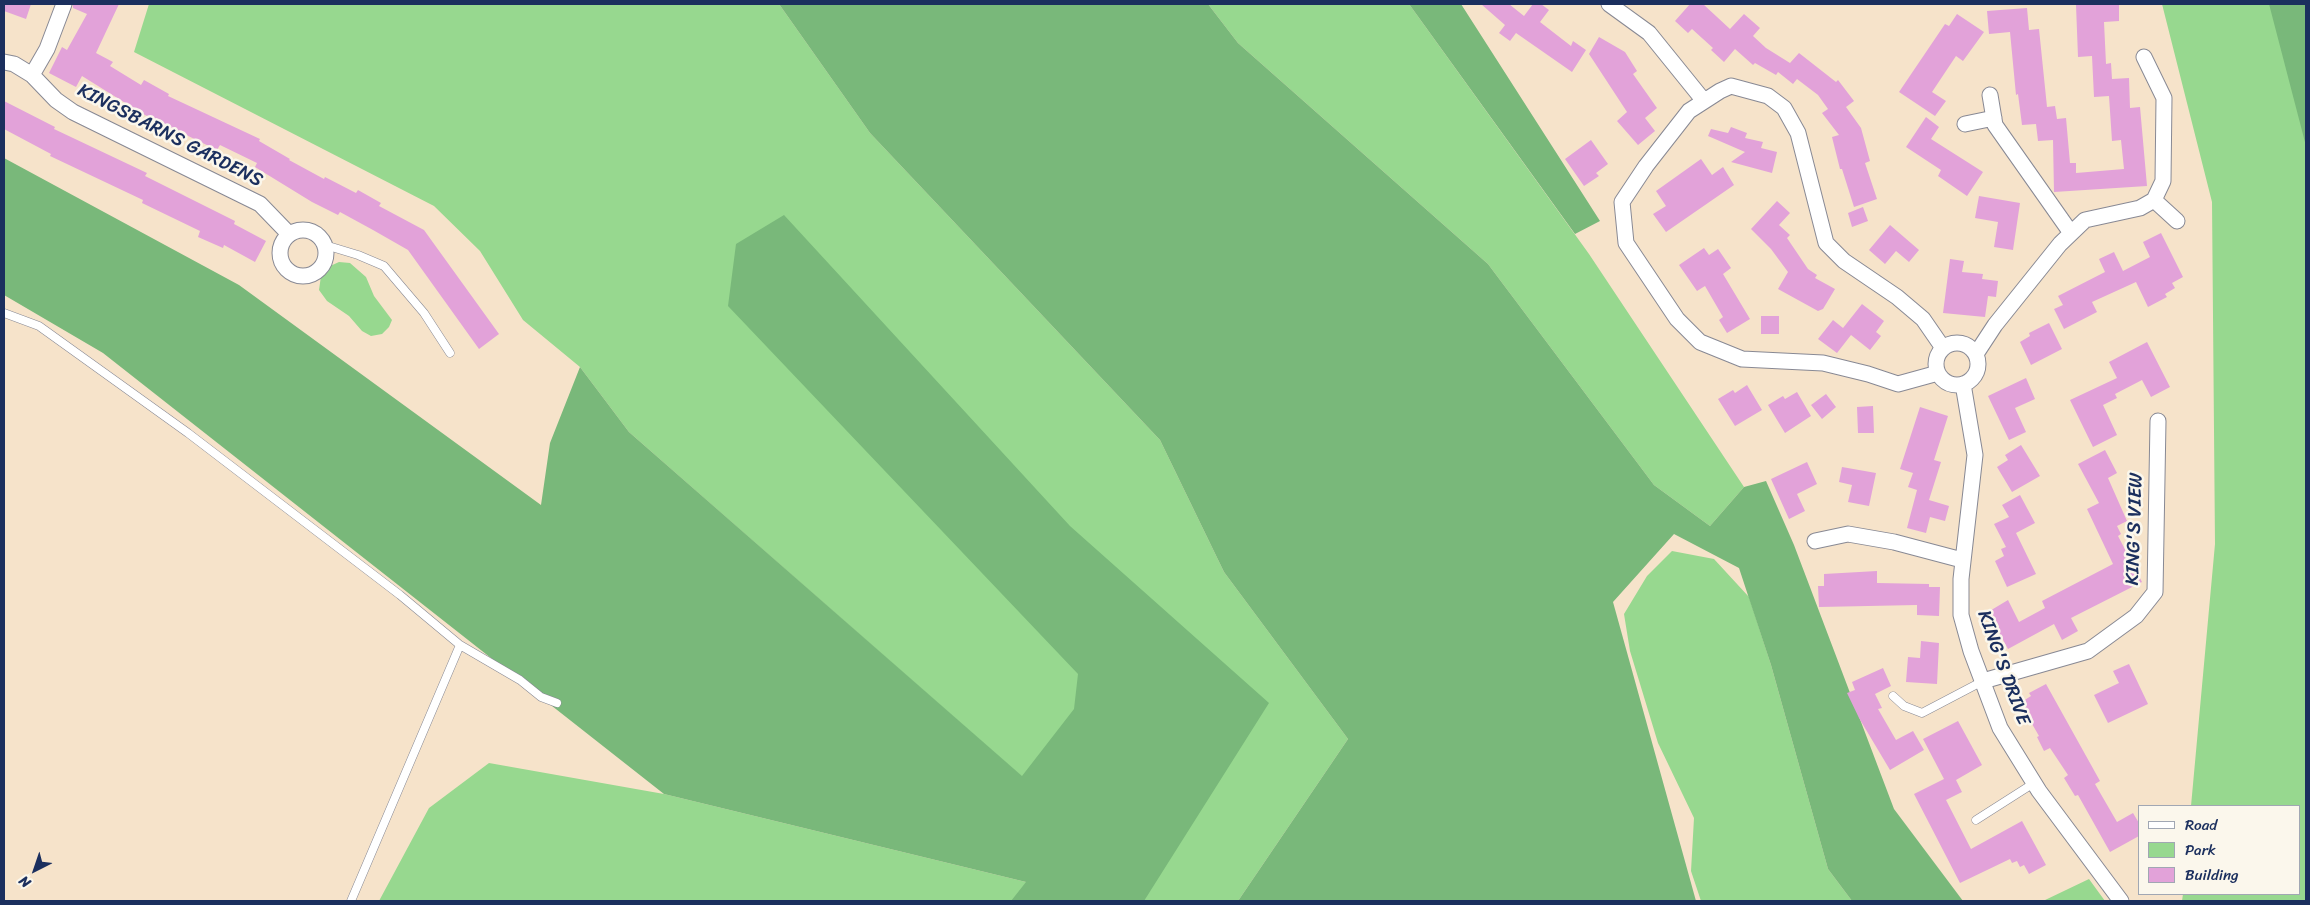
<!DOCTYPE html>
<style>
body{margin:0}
#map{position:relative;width:2310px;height:905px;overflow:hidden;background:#f6e3ca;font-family:Sriracha,sans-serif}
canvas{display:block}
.frame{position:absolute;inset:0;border:5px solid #1b2f5e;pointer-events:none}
.legend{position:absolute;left:2138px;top:805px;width:162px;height:90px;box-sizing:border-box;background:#fbf7ec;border:1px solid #a1a7b3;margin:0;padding:6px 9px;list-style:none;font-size:15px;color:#1b2f5e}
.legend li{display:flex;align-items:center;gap:10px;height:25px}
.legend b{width:25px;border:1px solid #a1a7b3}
.north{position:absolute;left:10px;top:845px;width:50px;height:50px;-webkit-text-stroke:4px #fbf7ec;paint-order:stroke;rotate:221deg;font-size:14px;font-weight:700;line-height:20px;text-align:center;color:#1b2f5e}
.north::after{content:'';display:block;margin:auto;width:18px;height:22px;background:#1b2f5e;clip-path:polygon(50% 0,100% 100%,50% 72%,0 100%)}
</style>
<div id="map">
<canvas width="2310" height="905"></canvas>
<div class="frame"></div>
<ul class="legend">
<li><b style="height:6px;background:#fff"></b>Road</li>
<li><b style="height:14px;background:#97d88f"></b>Park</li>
<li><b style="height:14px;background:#e2a2d9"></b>Building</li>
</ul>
<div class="north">N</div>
</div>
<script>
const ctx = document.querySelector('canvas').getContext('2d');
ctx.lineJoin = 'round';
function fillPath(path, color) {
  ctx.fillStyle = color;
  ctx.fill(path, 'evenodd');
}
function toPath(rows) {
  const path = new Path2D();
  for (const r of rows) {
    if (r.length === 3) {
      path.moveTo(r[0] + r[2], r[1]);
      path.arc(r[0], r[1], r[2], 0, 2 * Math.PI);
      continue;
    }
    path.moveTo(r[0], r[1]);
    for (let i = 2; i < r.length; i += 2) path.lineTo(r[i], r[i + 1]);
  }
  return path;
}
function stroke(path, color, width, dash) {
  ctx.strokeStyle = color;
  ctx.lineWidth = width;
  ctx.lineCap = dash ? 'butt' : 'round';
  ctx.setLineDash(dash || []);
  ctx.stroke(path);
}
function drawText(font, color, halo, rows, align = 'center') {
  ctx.font = font + ' Sriracha,sans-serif';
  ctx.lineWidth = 5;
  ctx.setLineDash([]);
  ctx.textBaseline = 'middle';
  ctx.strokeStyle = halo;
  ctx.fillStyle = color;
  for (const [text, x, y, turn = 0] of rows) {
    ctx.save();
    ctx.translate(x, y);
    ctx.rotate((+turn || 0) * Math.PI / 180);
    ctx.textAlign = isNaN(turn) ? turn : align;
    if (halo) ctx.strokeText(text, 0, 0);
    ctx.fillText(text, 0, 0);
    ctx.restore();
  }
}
fillPath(toPath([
 [149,4,779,4,870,133,1160,440,1224,572,1348,739,1238,901,379,901,429,808,489,763,664,794,1026,882,1022,777,629,432,580,367,523,320,480,251,434,206,134,52],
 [1208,4,1409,4,1589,254,1744,487,1710,526,1654,485,1488,264,1238,43],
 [2162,4,2300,4,2306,16,2306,901,2182,901,2183,894,2299,894,2299,806,2191,806,2215,544,2212,202],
 [339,262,350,263,366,277,374,296,392,320,389,327,382,334,371,336,362,331,349,316,327,301,319,290,321,276,328,267],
 [1672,551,1714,559,1749,597,1771,665,1828,869,1852,901,1701,901,1691,871,1694,818,1658,743,1630,651,1624,614,1647,576],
 [2089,879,2105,901,2043,901]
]), '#97d88f');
fillPath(toPath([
 [779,4,1208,4,1238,43,1488,264,1654,485,1710,526,1744,487,1766,481,1794,545,1894,809,1963,901,1852,901,1828,869,1771,665,1739,568,1674,534,1613,602,1696,901,1238,901,1348,739,1224,572,1160,440,870,133],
 [1409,4,1461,4,1600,221,1575,234],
 [2269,4,2306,4,2306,146],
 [4,158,239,285,541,505,550,443,580,367,629,432,1022,776,1074,709,1078,674,728,306,736,244,784,215,1070,526,1269,703,1144,901,1011,901,1026,882,664,794,103,353,4,295]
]), '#79b87a');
fillPath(toPath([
 [4,4,31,4,26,19,4,11],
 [73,4,119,4,96,53,113,62,110,66,141,85,144,80,169,94,168,96,260,139,259,141,290,159,289,160,324,179,325,177,356,193,358,190,381,203,379,206,424,230,499,334,479,349,408,250,373,230,340,212,338,215,312,202,255,167,257,163,220,145,217,150,143,114,82,76,76,87,49,73,62,47,67,50,87,14,73,8],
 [1481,4,1509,4,1524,16,1533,4,1541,4,1549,10,1540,22,1571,46,1573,41,1586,50,1572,72,1516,33,1510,41,1499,33,1505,25],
 [1690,4,1703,4,1730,29,1744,14,1760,28,1753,36,1766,48,1790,63,1799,53,1836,82,1838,80,1854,101,1846,107,1861,128,1870,161,1865,163,1877,199,1854,207,1842,169,1840,169,1832,137,1839,135,1822,113,1828,109,1818,95,1797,79,1793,84,1778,72,1776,75,1755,63,1753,65,1735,49,1724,62,1711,50,1713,48,1692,29,1688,33,1675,21],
 [2119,4,2119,21,2104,22,2106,64,2111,63,2112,79,2129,78,2130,108,2140,107,2147,186,2054,192,2053,140,2038,141,2036,124,2022,125,2018,94,2016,95,2010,32,1989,34,1987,11,2027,8,2029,30,2039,29,2047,107,2055,106,2057,119,2066,118,2070,163,2076,163,2076,173,2124,169,2121,140,2112,141,2109,96,2094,97,2092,56,2078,57,2076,5],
 [1957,14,1984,32,1963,61,1956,56,1932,92,1946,101,1935,116,1899,92,1945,24,1949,26],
 [1599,37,1625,52,1637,71,1633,74,1657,108,1645,118,1655,131,1638,145,1617,121,1627,112,1589,54],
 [4,101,55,127,54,129,147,173,145,176,235,221,234,224,266,241,255,262,224,245,223,248,198,237,200,231,142,203,143,200,50,156,51,154,4,129],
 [1926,117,1939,127,1931,139,1983,172,1967,196,1938,176,1941,170,1906,147],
 [1731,127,1747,133,1745,138,1763,142,1761,148,1777,152,1772,173,1731,162,1745,152,1708,136,1711,129,1728,133],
 [1591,140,1608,164,1596,173,1599,176,1584,186,1565,159],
 [1701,159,1712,175,1723,167,1734,185,1666,232,1653,214,1666,206,1656,191],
 [1979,196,2020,203,2013,250,1994,247,1998,222,1975,218],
 [1777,201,1790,213,1779,225,1790,235,1787,238,1808,269,1817,275,1815,278,1835,289,1823,309,1818,311,1778,289,1788,272,1771,249,1751,229],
 [1863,207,1868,221,1852,227,1848,213],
 [1890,225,1919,250,1909,262,1896,251,1885,264,1869,250],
 [2161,233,2183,277,2172,283,2175,288,2165,294,2167,297,2148,307,2136,282,2092,302,2097,312,2064,329,2054,309,2063,305,2058,296,2105,272,2099,259,2114,252,2123,271,2150,257,2143,242],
 [1704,248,1709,255,1718,249,1731,268,1723,274,1750,319,1727,333,1719,320,1723,317,1705,286,1697,291,1679,265],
 [1950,259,1964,261,1962,272,1983,274,1982,279,1998,281,1996,297,1988,296,1985,317,1943,313],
 [1862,304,1884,321,1876,332,1881,336,1870,350,1851,335,1837,353,1818,339,1833,320,1843,328],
 [1761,316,1779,316,1779,334,1761,334],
 [2049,323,2062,349,2031,365,2020,342,2030,336,2029,333],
 [2147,342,2170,387,2151,397,2142,380,2115,394,2117,398,2103,405,2117,435,2093,447,2070,400,2117,378,2109,362],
 [2026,378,2035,399,2015,408,2026,432,2009,440,1988,396],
 [1747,385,1762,410,1735,426,1718,399,1733,390,1735,393],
 [1797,392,1811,416,1785,433,1768,405,1783,396,1785,399],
 [1826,394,1836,407,1822,419,1811,405],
 [1873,406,1874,433,1858,433,1857,407],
 [1920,407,1948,416,1934,460,1941,462,1929,500,1949,506,1945,521,1930,517,1926,533,1907,528,1917,490,1908,487,1913,473,1900,469],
 [2021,445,2040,476,2012,492,1997,467,2008,460,2005,455],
 [2105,450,2117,473,2108,478,2127,521,2117,526,2121,534,2118,536,2142,582,2071,618,2078,631,2062,640,2054,624,2008,649,1988,612,2008,600,2019,622,2045,608,2042,601,2113,564,2087,509,2099,503,2078,464],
 [1807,462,1817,484,1797,494,1805,511,1789,519,1771,479],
 [1842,467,1876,473,1869,506,1848,502,1852,485,1839,482],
 [2020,495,2035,523,2016,533,2036,574,2007,587,1995,561,2004,556,2001,549,2006,547,1994,524,2009,517,2002,505],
 [1877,571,1877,583,1929,584,1929,587,1940,587,1939,616,1917,615,1917,605,1819,607,1818,586,1824,586,1824,574],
 [1921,641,1939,643,1937,684,1906,682,1908,657,1920,658],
 [2129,664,2148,704,2108,723,2094,695,2119,683,2113,671],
 [1883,668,1891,686,1875,694,1882,708,1878,709,1896,740,1913,731,1924,750,1890,770,1859,718,1847,693,1855,690,1852,682],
 [2046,684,2100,781,2095,784,2117,822,2133,813,2139,823,2139,836,2110,852,2078,795,2075,796,2064,778,2068,775,2050,748,2044,751,2037,737,2039,736,2020,703,2031,696,2029,693],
 [1958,721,1982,765,1956,780,1962,792,1946,800,1971,849,2022,821,2046,865,2029,874,2024,865,2020,867,2017,861,2012,863,2010,859,1960,883,1914,794,1944,779,1923,739]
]), '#e2a2d9');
const lane = toPath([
 [325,245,358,255,384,266,424,313,450,353],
 [4,313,39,326,188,433,400,595,460,645,351,901],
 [460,645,520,680,541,697,557,703],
 [1893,696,1904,706,1922,713,1983,681],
 [1976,820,2034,783]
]);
const street = toPath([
 [1609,4,1649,33,1704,101],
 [4,62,14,64,32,75,47,49,64,4],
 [32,75,56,100,73,112,260,204,289,234],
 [1990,95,1995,125,2071,233],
 [1965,124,1994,118],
 [2154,200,2177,221],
 [303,253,23],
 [1957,364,21],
 [1976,354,1995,325,2060,244,2085,220,2140,208,2154,200,2163,181,2164,98,2144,57],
 [1938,373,1898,384,1868,374,1823,363,1742,359,1700,342,1677,319,1626,243,1622,202,1646,166,1689,111,1720,91,1731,86,1768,96,1784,108,1798,133,1826,243,1844,261,1897,297,1923,319,1943,348],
 [1963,384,1975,455,1961,579,1961,615,1971,651,2000,728,2039,791,2121,901],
 [1815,541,1848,534,1894,542,1962,560],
 [1983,681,2088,651,2136,616,2155,592,2158,421]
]);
stroke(lane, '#888994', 9);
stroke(street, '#888994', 17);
stroke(lane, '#fff', 8);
stroke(street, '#fff', 15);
drawText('19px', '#1b2f5e', '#fbf7ec', [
 ["KINGSBARNS GARDENS",170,136,27],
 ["KING'S VIEW",2135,529,-88],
 ["KING'S DRIVE",2003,668,70]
]);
</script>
